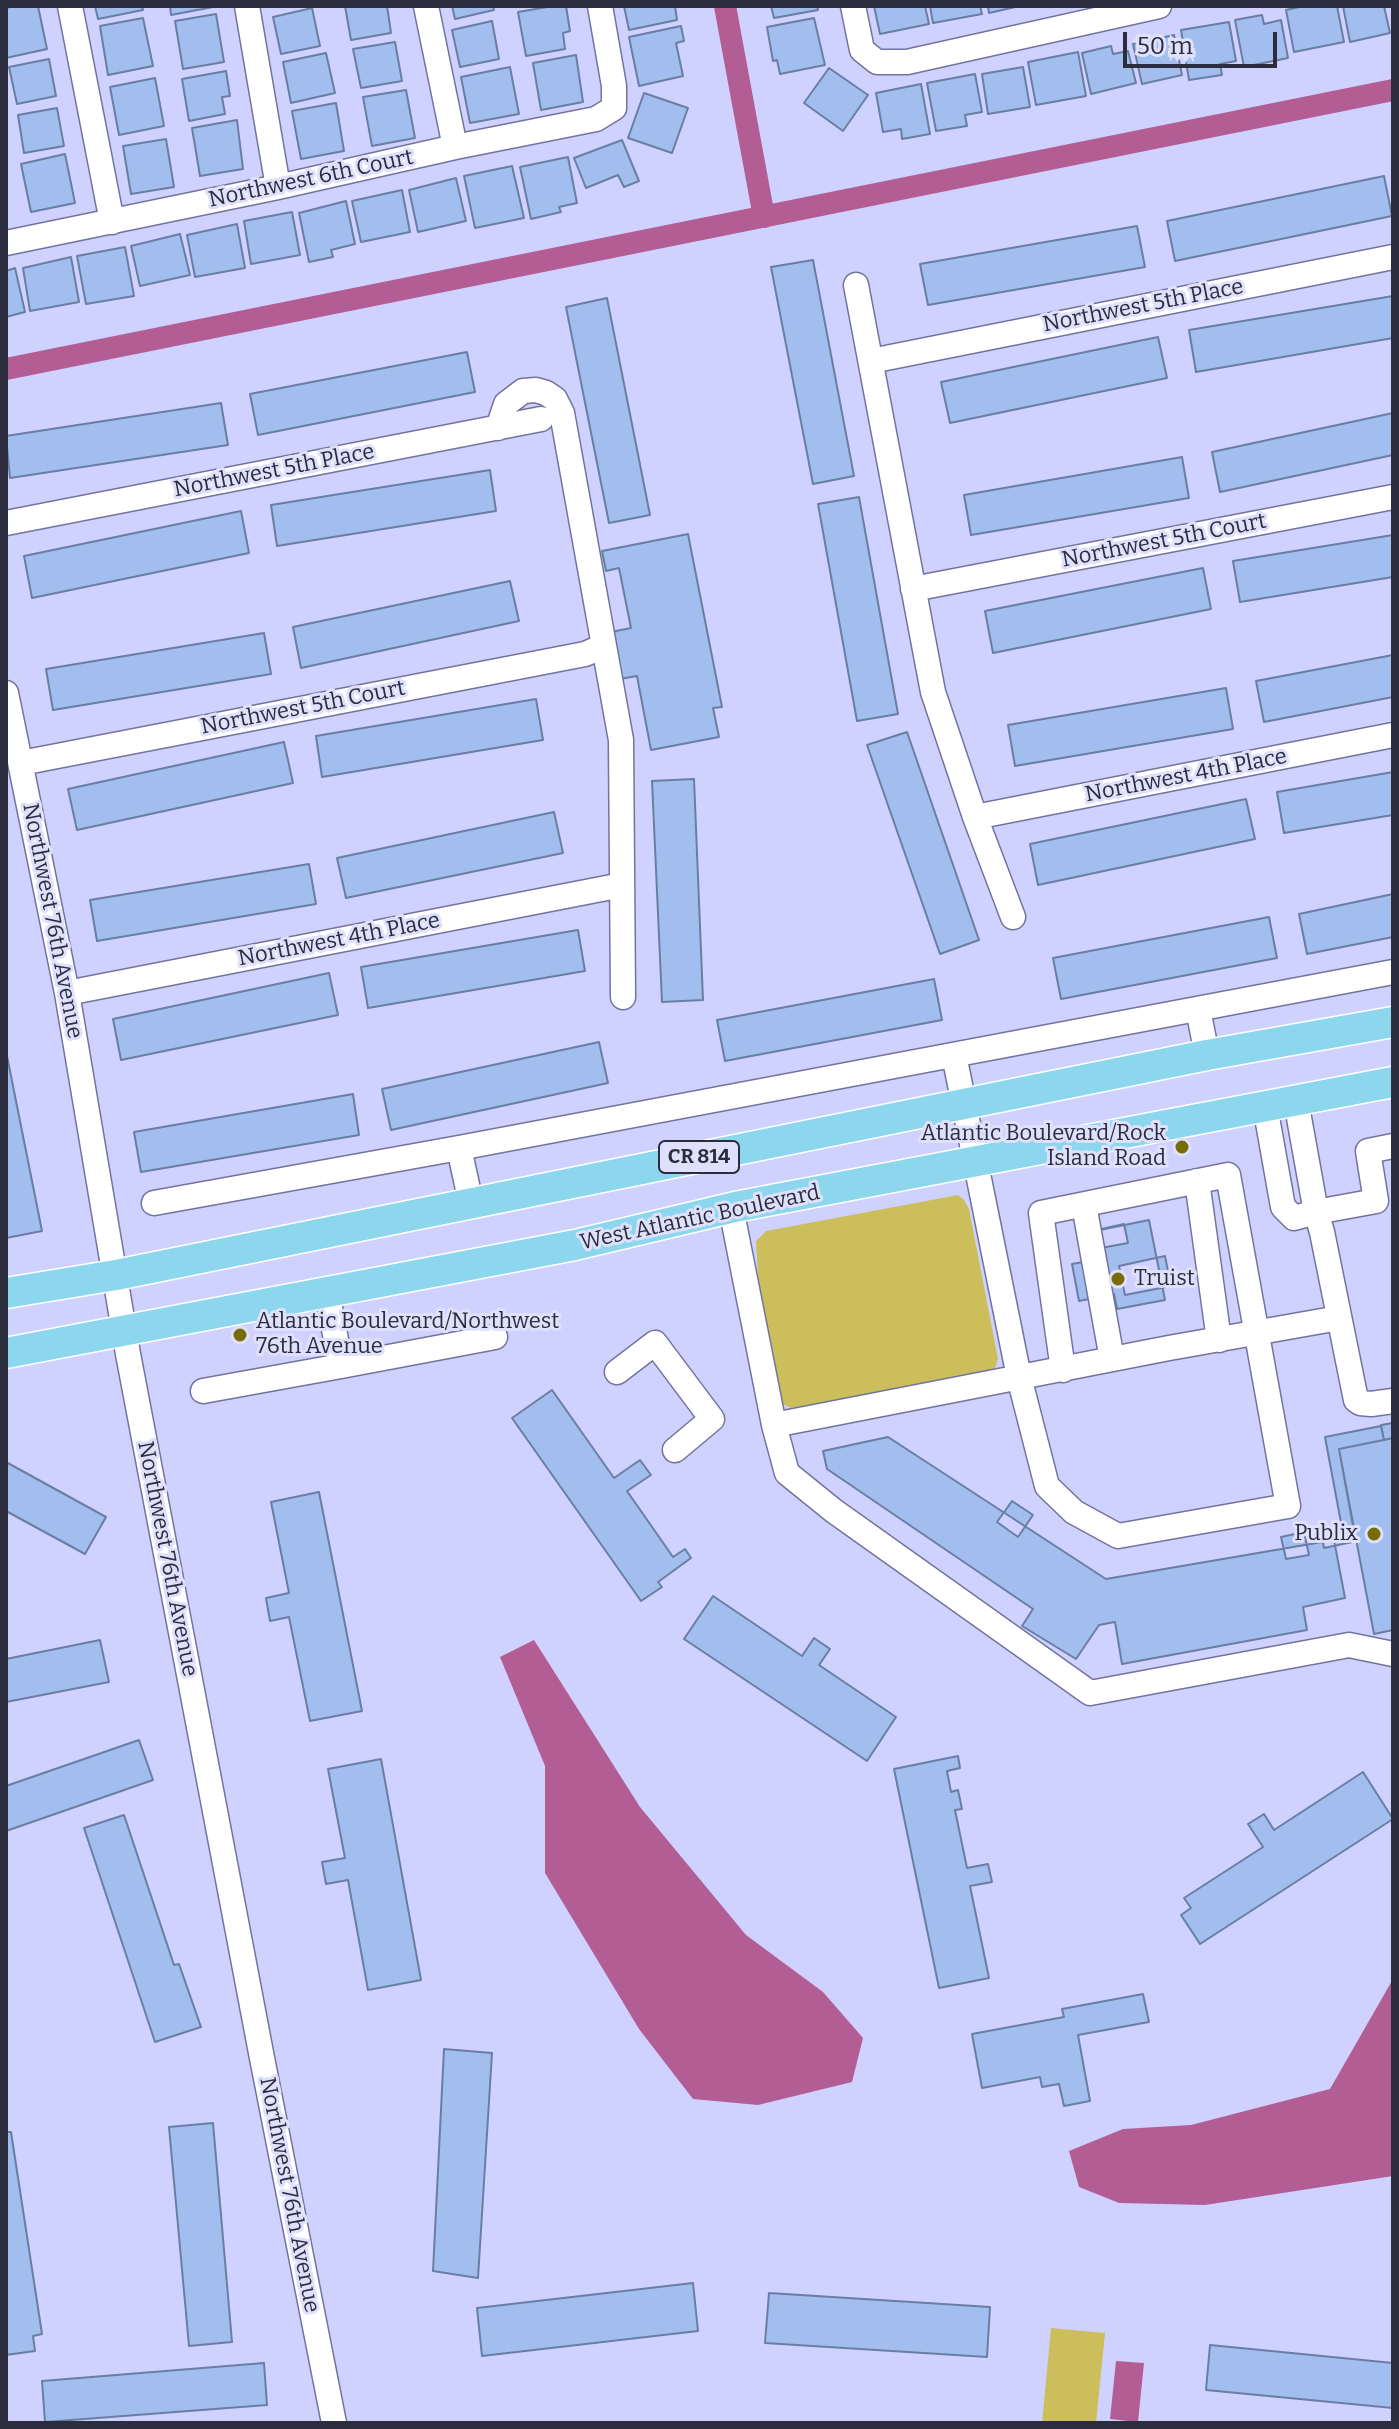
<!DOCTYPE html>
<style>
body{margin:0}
#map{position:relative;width:1399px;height:2429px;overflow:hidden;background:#cfd2ff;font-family:Bitter,serif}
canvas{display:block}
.frame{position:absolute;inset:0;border:8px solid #2b2c3d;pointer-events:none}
.scale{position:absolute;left:1123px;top:32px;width:154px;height:36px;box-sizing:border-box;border:4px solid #2b2c3d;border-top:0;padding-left:10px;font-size:24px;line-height:28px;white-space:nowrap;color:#2b2c3d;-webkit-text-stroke:6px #dfe1fc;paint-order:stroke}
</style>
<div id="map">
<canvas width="1399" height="2429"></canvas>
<div class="frame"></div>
<div class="scale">50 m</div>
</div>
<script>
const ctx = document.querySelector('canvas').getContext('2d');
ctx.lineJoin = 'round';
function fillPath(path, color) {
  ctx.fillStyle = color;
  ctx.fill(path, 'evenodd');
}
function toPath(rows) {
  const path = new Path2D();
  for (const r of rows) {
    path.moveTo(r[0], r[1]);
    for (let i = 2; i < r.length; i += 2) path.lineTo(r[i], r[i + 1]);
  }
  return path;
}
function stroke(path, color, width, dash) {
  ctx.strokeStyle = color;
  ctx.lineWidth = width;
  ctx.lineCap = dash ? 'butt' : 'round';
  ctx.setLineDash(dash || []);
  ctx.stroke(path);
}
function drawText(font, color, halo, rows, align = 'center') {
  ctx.font = font + ' Bitter,serif';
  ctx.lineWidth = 6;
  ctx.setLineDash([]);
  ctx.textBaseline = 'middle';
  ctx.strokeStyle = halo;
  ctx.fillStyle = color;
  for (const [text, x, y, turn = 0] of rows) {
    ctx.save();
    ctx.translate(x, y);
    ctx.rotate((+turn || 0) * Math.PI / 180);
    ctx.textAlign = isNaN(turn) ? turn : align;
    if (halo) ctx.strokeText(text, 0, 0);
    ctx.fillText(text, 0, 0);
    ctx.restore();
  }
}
fillPath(toPath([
 [958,1195,964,1200,969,1209,998,1359,995,1369,987,1373,791,1408,781,1403,759,1291,756,1241,766,1231],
 [1051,2328,1105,2333,1096,2423,1042,2423]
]), '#cbbe5b');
fillPath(toPath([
 [534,1640,640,1807,746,1935,823,1992,863,2038,852,2082,758,2105,693,2099,639,2029,545,1873,545,1766,500,1657],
 [1393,1979,1393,2176,1205,2205,1119,2203,1079,2187,1069,2151,1123,2129,1191,2125,1330,2089],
 [1116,2361,1144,2363,1138,2422,1110,2419]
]), '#b25e95');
stroke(toPath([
 [725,6,764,217],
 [6,369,1393,90]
]), '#b25e95', 22);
const building = toPath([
 [15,6,38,6,47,49,6,58,6,8,15,6],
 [95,6,142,6,143,10,98,19,95,6],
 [170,6,213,6,213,7,171,15,170,6],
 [345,6,387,6,391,33,351,40,345,6],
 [452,6,493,6,494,10,455,19,452,6],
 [553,6,566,6,570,31,563,33,565,49,526,56,518,12,553,6],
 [624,6,675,6,677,20,629,30,624,6],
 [771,6,817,6,818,10,774,18,771,6],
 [874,6,925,6,929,24,880,34,874,6],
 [930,6,980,6,982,14,933,23,930,6],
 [988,6,1020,6,989,13,988,6],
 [1304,6,1337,6,1344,42,1294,52,1286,10,1304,6],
 [1343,6,1384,6,1390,33,1350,42,1343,6],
 [312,8,320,46,281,54,273,17,312,8],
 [216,14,224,62,183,69,175,21,216,14],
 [1262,15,1264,24,1281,20,1288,58,1244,67,1235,20,1262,15],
 [143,18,153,66,108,75,100,26,143,18],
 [814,18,825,65,780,74,777,60,773,61,767,27,814,18],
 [492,21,499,59,460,67,452,30,492,21],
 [1229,22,1236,61,1220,64,1222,75,1189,80,1181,30,1229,22],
 [681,26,684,41,676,43,683,76,639,86,629,37,681,26],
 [1174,35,1182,75,1142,84,1133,44,1174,35],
 [395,42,402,81,361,88,353,49,395,42],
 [1111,46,1113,54,1128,51,1136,83,1091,94,1082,53,1111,46],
 [1078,52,1086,96,1036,105,1028,62,1078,52],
 [326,53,335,93,291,103,283,62,326,53],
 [576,55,583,102,541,110,533,63,576,55],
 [49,59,56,96,17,104,9,67,49,59],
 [510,67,519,114,470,123,461,77,510,67],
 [1023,67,1030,107,988,114,982,74,1023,67],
 [829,68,868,95,843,131,804,103,829,68],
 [226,71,230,96,222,97,225,114,189,121,182,79,226,71],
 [975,74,982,112,965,115,967,126,936,131,927,83,975,74],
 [155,78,164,126,119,135,110,87,155,78],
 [921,84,930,134,902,139,901,129,883,132,876,93,921,84],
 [406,90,415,138,372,146,363,97,406,90],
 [644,93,688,108,672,153,628,138,644,93],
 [336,103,344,151,301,159,292,111,336,103],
 [57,108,64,146,24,153,18,115,57,108],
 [237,120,243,169,200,176,192,128,237,120],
 [166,139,174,187,131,194,123,146,166,139],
 [622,140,639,181,624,187,618,175,586,188,574,158,622,140],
 [65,154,75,203,31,212,21,164,65,154],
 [568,157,577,203,559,207,561,212,531,219,520,167,568,157],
 [512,166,524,218,475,228,464,176,512,166],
 [1384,176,1392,216,1175,261,1167,221,1384,176],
 [456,178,466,221,418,232,409,190,456,178],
 [402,190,410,232,361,242,352,201,402,190],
 [346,201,355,244,331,250,333,257,309,262,299,213,346,201],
 [292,212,300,255,251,264,244,221,292,212],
 [237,224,245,268,195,277,187,235,237,224],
 [1137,226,1145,267,928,305,920,264,1137,226],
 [180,234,190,275,140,286,131,246,180,234],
 [125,247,134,296,86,304,77,256,125,247],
 [71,257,79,302,30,311,23,268,71,257],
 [813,260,854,476,813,484,771,267,813,260],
 [15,268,25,312,6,317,6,271,15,268],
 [1393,296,1393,338,1196,372,1189,330,1393,296],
 [607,298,650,515,609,523,566,307,607,298],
 [1158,337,1167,378,950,423,941,382,1158,337],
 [467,352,475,392,258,435,250,394,467,352],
 [221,403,228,445,10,478,6,436,221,403],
 [1393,413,1393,455,1220,492,1212,452,1393,413],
 [1182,457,1189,498,971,535,964,495,1182,457],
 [490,470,496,511,277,546,271,505,490,470],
 [859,497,898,714,857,721,818,504,859,497],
 [241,511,249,553,32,598,24,556,241,511],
 [688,534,722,707,713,708,719,737,651,750,637,676,620,679,611,632,631,628,619,568,606,571,602,551,688,534],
 [1393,535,1393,577,1240,602,1233,561,1393,535],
 [1203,568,1211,609,993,653,985,611,1203,568],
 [510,581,519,621,301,668,293,627,510,581],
 [264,633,271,674,53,710,46,669,264,633],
 [1393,655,1393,697,1264,722,1256,681,1393,655],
 [1226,688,1233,729,1015,766,1008,725,1226,688],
 [536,699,543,740,322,777,316,736,536,699],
 [907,732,979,940,940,954,867,745,907,732],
 [284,742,293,783,77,830,68,789,284,742],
 [1393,772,1393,815,1284,833,1277,792,1393,772],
 [694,779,703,1000,662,1002,652,781,694,779],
 [1246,799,1255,839,1038,885,1030,844,1246,799],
 [554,812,563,853,346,898,337,858,554,812],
 [309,864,316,904,97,941,90,900,309,864],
 [1393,894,1393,937,1307,954,1299,914,1393,894],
 [1269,917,1277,958,1061,999,1053,958,1269,917],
 [578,930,585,971,368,1008,361,967,578,930],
 [329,973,338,1015,121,1060,113,1019,329,973],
 [934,979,942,1020,725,1061,717,1020,934,979],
 [599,1042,608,1083,391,1130,382,1089,599,1042],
 [6,1051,42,1231,6,1238,6,1051],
 [353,1094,359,1135,141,1172,134,1132,353,1094],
 [1149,1220,1165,1300,1117,1309,1114,1294,1079,1301,1072,1264,1106,1258,1100,1230,1149,1220],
 [1124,1224,1128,1243,1101,1248,1097,1230,1124,1224],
 [1165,1256,1171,1286,1125,1295,1119,1266,1165,1256],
 [552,1390,614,1478,640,1460,651,1475,627,1491,673,1557,685,1549,691,1558,658,1582,662,1587,641,1601,512,1418,552,1390],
 [1393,1423,1393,1438,1384,1440,1381,1425,1393,1423],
 [1381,1426,1384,1440,1339,1449,1353,1526,1342,1528,1325,1437,1381,1426],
 [888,1437,1106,1579,1334,1540,1345,1598,1303,1607,1307,1630,1122,1664,1115,1622,1099,1625,1076,1659,1022,1626,1033,1609,827,1469,823,1451,888,1437],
 [1393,1438,1393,1630,1374,1634,1339,1449,1393,1438],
 [6,1462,106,1517,85,1554,6,1511,6,1462],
 [319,1492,362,1711,310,1721,289,1617,270,1621,266,1598,289,1593,271,1502,319,1492],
 [1012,1501,1033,1515,1018,1537,997,1522,1012,1501],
 [1354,1526,1357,1541,1324,1548,1321,1532,1354,1526],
 [1304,1532,1309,1555,1286,1559,1281,1537,1304,1532],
 [713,1596,802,1656,814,1638,830,1649,819,1665,896,1717,867,1761,684,1639,713,1596],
 [100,1640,109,1682,6,1702,6,1659,100,1640],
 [139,1740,153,1780,6,1831,6,1786,139,1740],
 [958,1756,960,1768,947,1771,951,1792,958,1790,962,1809,955,1810,967,1868,988,1864,992,1882,970,1886,989,1978,939,1988,894,1769,958,1756],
 [381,1759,421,1980,368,1990,348,1880,326,1884,322,1862,345,1858,328,1769,381,1759],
 [1363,1772,1393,1819,1200,1944,1181,1915,1191,1908,1184,1898,1263,1847,1248,1824,1264,1814,1274,1830,1363,1772],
 [124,1815,174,1965,179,1964,201,2027,155,2042,84,1828,124,1815],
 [1143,1994,1149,2022,1078,2035,1090,2101,1064,2106,1059,2084,1042,2087,1040,2077,982,2088,972,2034,1064,2017,1062,2009,1143,1994],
 [444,2049,492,2053,478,2278,433,2271,444,2049],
 [213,2123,232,2342,189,2346,169,2127,213,2123],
 [6,2132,11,2132,42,2334,33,2336,35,2351,6,2355,6,2132],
 [693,2283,698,2331,482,2356,477,2308,693,2283],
 [769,2293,990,2307,987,2357,765,2343,769,2293],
 [1210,2345,1393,2363,1393,2408,1206,2390,1210,2345],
 [264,2363,267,2405,45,2422,42,2381,264,2363]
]);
fillPath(building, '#a2beef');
stroke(building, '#6a7ea3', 2);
const minor = toPath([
 [70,6,112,222],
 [247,6,278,187],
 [426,6,455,147],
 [853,6,862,50,877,62,907,62,1159,6],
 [6,243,278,187,455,147,596,119,614,108,614,86,600,6],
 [856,285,933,692,975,817,1013,917],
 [871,361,1393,257],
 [498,428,506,404,523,391,536,390,546,393,555,399,562,413,621,740,623,997],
 [6,523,541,419],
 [913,589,1393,497],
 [6,693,67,993,128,1354,262,2058,334,2423],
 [21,763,585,654,604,646],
 [975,817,1393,735],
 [67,993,622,885],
 [1198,1009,1207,1055],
 [954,1055,1019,1377,1047,1486,1074,1512,1118,1536,1288,1506,1228,1175,1041,1213,1063,1370],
 [1265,1106,1283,1207,1294,1218,1316,1212,1296,1101],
 [1393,1146,1368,1151,1376,1201,1316,1212,1322,1232,1356,1400,1360,1403,1371,1404,1393,1401],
 [459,1148,471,1203],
 [1197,1181,1219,1340],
 [154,1203,459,1148,1393,972],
 [1084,1205,1112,1359],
 [731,1208,774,1425,787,1473,834,1511,1090,1693,1349,1645,1393,1654],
 [341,1366,495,1337],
 [617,1372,655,1343,712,1419,675,1450],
 [203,1391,341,1366,327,1292],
 [774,1425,1169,1348,1339,1318]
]);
const major = toPath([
 [6,1293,116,1275,1207,1055,1393,1022],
 [6,1353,575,1245,735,1207,1393,1082]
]);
stroke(minor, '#72749c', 27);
stroke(major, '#fff', 33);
stroke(minor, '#fff', 24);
stroke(major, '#8cd7ed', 30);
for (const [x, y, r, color] of [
 [1182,1147,8,"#776c06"],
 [1118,1279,8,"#776c06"],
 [240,1335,8,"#776c06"],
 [1374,1534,8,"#776c06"]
]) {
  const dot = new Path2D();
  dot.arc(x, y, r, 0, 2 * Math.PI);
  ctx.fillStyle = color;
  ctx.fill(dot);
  stroke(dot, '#dfe1fc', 3);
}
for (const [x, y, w] of [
 [699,1157,80]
]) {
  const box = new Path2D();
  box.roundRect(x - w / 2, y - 16, w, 32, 6);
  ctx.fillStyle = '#dfe1fc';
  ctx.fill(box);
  stroke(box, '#2b2c3d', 2);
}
drawText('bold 20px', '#2b2c3d', null, [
 ["CR 814",699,1157]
]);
drawText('22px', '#2b2c3d', '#dfe1fc', [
 ["Northwest 6th Court",311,179,-12],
 ["Northwest 5th Place",1143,306,-11],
 ["Northwest 5th Place",274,471,-11],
 ["Northwest 5th Court",1164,541,-11],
 ["Northwest 5th Court",303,708,-11],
 ["Northwest 4th Place",1186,776,-11],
 ["Northwest 76th Avenue",52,921,79],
 ["Northwest 4th Place",339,940,-11],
 ["West Atlantic Boulevard",700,1218,-12],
 ["Northwest 76th Avenue",167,1559,79],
 ["Northwest 76th Avenue",289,2195,79]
]);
drawText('22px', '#2b2c3d', '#dfe1fc', [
 ["Atlantic Boulevard/Rock",1166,1134],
 ["Island Road",1166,1159],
 ["Truist",1134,1279,"left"],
 ["Atlantic Boulevard/Northwest",256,1322,"left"],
 ["76th Avenue",256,1347,"left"],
 ["Publix",1358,1534]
], 'right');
</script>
